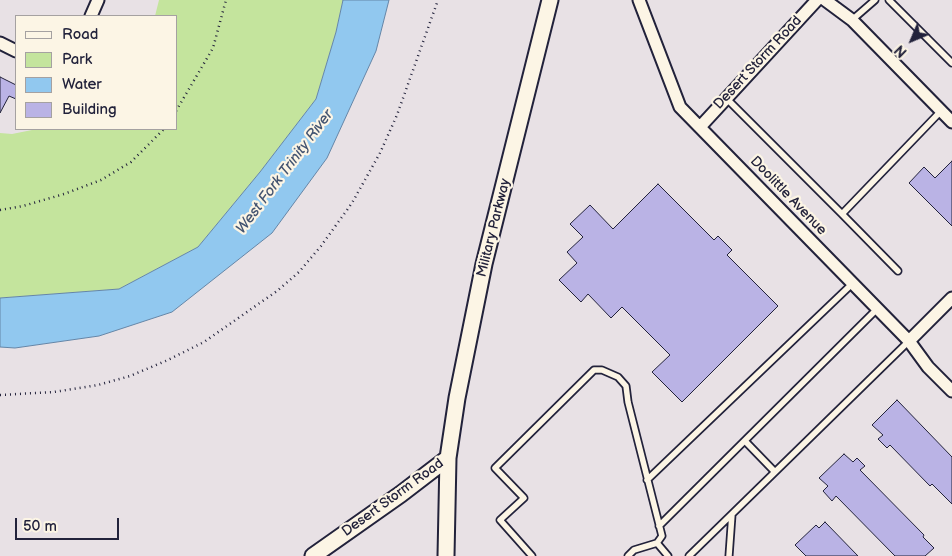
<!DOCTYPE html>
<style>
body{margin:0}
#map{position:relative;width:952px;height:556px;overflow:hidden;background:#e8e1e5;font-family:"Balsamiq Sans",sans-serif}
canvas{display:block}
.legend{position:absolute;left:15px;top:15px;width:162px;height:115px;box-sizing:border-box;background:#fcf5e5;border:1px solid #a5a1a1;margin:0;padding:6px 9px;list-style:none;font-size:15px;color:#22223b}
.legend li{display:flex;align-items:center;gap:10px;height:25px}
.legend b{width:25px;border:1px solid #a5a1a1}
.north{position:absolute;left:887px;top:15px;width:50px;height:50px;-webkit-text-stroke:4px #fcf5e5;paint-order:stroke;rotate:225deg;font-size:14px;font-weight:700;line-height:20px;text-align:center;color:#22223b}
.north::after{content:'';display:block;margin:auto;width:18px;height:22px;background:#22223b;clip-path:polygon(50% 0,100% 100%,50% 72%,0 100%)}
.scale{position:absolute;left:15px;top:518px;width:104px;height:22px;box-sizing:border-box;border:2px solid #22223b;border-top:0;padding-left:6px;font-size:15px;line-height:18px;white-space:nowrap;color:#22223b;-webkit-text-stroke:4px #fcf5e5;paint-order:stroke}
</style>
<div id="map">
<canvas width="952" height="556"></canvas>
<ul class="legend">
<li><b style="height:6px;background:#fcf5e5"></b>Road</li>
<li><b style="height:14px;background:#c4e49d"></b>Park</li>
<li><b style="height:14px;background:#91c8ef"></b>Water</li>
<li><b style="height:14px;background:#bab3e5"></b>Building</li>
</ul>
<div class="north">N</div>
<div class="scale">50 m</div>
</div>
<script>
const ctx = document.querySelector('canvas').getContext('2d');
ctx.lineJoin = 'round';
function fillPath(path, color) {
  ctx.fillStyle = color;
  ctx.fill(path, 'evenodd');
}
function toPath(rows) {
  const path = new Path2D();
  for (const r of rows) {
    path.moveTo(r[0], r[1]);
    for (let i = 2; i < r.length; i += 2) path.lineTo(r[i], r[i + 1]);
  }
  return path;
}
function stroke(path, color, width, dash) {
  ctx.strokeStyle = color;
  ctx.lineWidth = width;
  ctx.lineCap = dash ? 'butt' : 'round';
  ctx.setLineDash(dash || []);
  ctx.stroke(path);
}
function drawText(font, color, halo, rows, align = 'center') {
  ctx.font = font + ' "Balsamiq Sans",sans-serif';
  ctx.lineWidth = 4.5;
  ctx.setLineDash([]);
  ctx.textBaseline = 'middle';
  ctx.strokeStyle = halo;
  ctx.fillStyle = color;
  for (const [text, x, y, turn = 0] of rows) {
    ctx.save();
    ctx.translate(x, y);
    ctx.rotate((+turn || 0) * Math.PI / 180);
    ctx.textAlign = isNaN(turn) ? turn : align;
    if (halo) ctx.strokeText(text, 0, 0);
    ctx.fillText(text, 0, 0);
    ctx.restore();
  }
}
fillPath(toPath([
 [159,0,343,0,336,32,316,99,260,172,198,247,119,289,0,298,0,133,12,134,37,129,176,129,176,16,155,16]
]), '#c4e49d');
const water = toPath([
 [343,0,389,0,376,51,327,158,272,233,172,312,99,336,15,348,0,347,0,298,119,289,198,247,260,172,316,99,336,32,343,0]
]);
fillPath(water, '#91c8ef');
stroke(water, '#6586a7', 1);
const building = toPath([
 [0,77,16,85,16,99,9,96,0,113,0,77],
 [952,161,952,226,909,183,924,167,935,178,952,161],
 [658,184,714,240,718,236,732,250,727,255,778,306,682,402,652,372,670,355,622,307,611,318,588,294,581,302,559,280,577,263,567,252,583,237,570,224,590,205,613,229,658,184],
 [897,400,952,457,952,504,932,484,930,486,890,445,887,448,878,439,883,435,872,425,897,400],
 [844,454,853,462,857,458,865,466,860,470,924,535,923,537,934,548,925,556,895,556,836,496,832,501,823,491,828,486,819,478,844,454],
 [825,522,858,556,806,556,795,545,816,525,819,528,825,522]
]);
fillPath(building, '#bab3e5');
stroke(building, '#22223b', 1);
const service = toPath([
 [889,0,952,63],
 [852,20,875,0],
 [727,99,842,214,941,111],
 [842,214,898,271],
 [745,441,775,472],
 [647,480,853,283],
 [659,526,877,309],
 [657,543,668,556],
 [532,556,500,520,524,498,495,468,594,370,602,370,618,377,626,386,628,402,662,536,657,543,634,550,628,556],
 [689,556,732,514],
 [729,556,732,514,909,341]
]);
const minor = toPath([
 [639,0,680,107,909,341,928,367,952,391],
 [825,0,852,20,952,122],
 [91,16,98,0],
 [0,43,16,51],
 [700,127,817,0],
 [909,341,952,298]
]);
const tertiary = toPath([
 [313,556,401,494,448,458],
 [446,556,448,458,457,398,484,264,550,0]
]);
stroke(service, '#22223b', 9);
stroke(minor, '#22223b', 15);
stroke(tertiary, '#22223b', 19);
stroke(toPath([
 [176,111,213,48,226,0],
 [0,210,23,206,64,194,101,180,131,162,164,129],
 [0,395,54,392,98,385,130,376,168,360,204,342,277,291,299,272,321,246,352,203,380,153,397,115,438,0]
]), '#22223b', 2.5, [1, 4]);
stroke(service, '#fcf5e5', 5.5);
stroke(minor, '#fcf5e5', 11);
stroke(tertiary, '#fcf5e5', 15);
drawText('14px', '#22223b', '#fcf5e5', [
 ["Desert Storm Road",758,63,-47],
 ["Doolittle Avenue",788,196,46],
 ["Military Parkway",494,228,-76],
 ["Desert Storm Road",393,498,-36]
]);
drawText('italic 15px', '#435471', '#fcf5e5', [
 ["West Fork Trinity River",285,172,-53]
]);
</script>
